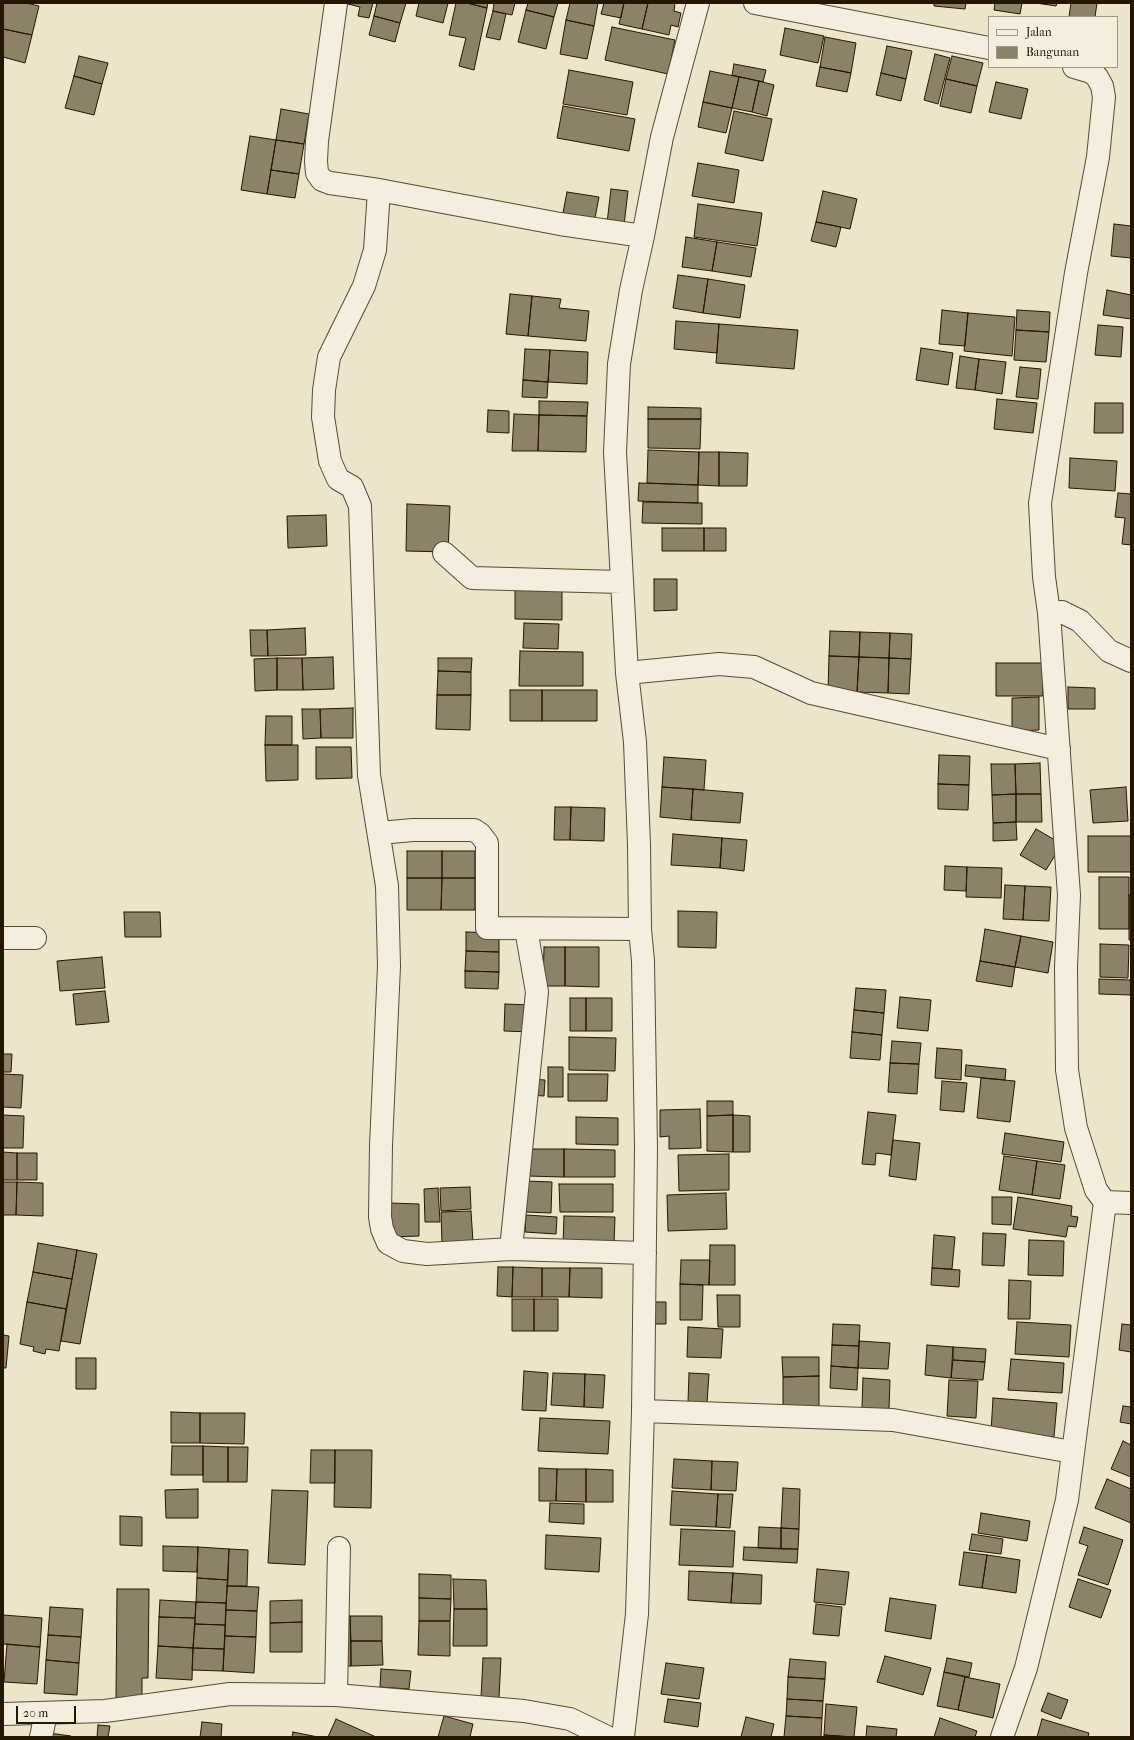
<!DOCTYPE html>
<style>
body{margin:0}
#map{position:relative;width:1134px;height:1740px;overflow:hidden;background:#ece5cb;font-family:"IM FELL French Canon",serif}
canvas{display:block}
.frame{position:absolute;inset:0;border:4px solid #251601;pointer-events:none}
.legend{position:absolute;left:988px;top:16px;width:130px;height:52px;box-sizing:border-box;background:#f3eedd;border:1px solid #a19885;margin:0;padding:5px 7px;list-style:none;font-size:12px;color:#251601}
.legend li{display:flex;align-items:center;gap:8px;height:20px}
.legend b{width:20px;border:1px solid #a19885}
.scale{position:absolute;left:16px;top:1706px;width:60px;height:18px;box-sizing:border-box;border:2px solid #251601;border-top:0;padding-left:5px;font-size:12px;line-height:14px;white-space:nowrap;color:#251601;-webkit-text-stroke:3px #f3eedd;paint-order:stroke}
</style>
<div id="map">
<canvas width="1134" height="1740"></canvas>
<div class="frame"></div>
<ul class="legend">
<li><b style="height:5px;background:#f3eedd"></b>Jalan</li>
<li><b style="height:11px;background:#8c826a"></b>Bangunan</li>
</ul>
<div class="scale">20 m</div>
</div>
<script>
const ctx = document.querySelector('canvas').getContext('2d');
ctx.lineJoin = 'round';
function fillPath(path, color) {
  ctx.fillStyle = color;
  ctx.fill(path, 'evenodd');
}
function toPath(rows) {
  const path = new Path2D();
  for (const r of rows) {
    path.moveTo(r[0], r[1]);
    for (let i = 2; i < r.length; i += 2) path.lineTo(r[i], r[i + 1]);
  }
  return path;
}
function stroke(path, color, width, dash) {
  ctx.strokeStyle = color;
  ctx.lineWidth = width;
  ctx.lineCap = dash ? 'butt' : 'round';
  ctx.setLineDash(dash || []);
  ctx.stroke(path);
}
const building = toPath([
 [3,3,26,3,39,6,32,35,3,29,3,3],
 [344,3,373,3,369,18,358,16,360,7,344,3],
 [377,3,406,3,400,23,374,16,377,3],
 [419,3,448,3,443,23,416,16,419,3],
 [456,3,467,3,487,8,474,70,459,66,466,38,449,35,456,3],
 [467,3,488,3,487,8,467,3],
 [494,3,515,3,512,15,493,11,494,3],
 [528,3,558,3,554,17,526,10,528,3],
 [570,3,598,3,594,26,566,20,570,3],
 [604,3,624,3,621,18,601,14,604,3],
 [624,3,648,3,642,29,619,24,624,3],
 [648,3,675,3,674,11,681,13,678,27,671,25,669,35,642,29,648,3],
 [934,3,966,3,965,9,934,6,934,3],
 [995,3,1022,3,1020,14,994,10,995,3],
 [1036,3,1057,3,1056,6,1036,3],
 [1071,3,1097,3,1095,17,1069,17,1071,3],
 [526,10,554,17,546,49,518,42,526,10],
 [493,11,506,14,500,40,486,37,493,11],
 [374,16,400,23,395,42,369,35,374,16],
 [566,20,594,26,587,59,560,54,566,20],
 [612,27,675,40,668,74,605,60,612,27],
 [785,28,824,36,818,63,780,55,785,28],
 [3,29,32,35,25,63,3,57,3,29],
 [825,37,856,43,851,73,820,67,825,37],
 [887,46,912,51,906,79,881,73,887,46],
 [935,54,950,58,938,104,924,100,935,54],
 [79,56,108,63,102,84,74,76,79,56],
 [952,56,983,63,977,86,946,79,952,56],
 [734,64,766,70,763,82,732,75,734,64],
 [820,67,851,73,847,92,816,86,820,67],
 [569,70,633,82,627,115,563,104,569,70],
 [710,71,739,77,732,108,703,102,710,71],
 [881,73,906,79,901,101,876,95,881,73],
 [74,76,102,84,94,115,65,108,74,76],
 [739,77,759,81,752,112,732,108,739,77],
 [946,79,977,86,971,113,940,106,946,79],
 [759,81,774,85,767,116,752,112,759,81],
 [996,82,1028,89,1021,119,989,112,996,82],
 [703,102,732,108,726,133,698,127,703,102],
 [563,106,635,119,629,151,557,138,563,106],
 [281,109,309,114,304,144,276,140,281,109],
 [734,111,772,119,763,161,725,153,734,111],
 [250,136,276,140,267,194,241,190,250,136],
 [276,140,304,144,299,174,271,170,276,140],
 [698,163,739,170,734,203,692,196,698,163],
 [271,170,299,174,295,198,267,194,271,170],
 [611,189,628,191,624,225,607,223,611,189],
 [823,191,857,199,850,229,816,222,823,191],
 [567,192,599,197,595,218,563,213,567,192],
 [698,204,762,213,757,246,694,237,698,204],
 [816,222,841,227,836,247,811,241,816,222],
 [1114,224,1131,226,1131,258,1111,256,1114,224],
 [686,237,717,242,712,271,682,267,686,237],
 [717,242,756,248,751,277,712,271,717,242],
 [678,275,708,279,703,313,673,308,678,275],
 [708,279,745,285,740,318,703,313,708,279],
 [1107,290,1131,295,1131,319,1103,315,1107,290],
 [510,294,532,296,528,336,506,334,510,294],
 [532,296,561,299,559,308,589,311,586,341,528,336,532,296],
 [942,310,968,313,965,346,939,344,942,310],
 [1017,310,1050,312,1049,332,1016,330,1017,310],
 [968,313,1015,317,1012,356,964,351,968,313],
 [676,321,719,324,717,353,674,349,676,321],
 [719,324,798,330,794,369,716,363,719,324],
 [1098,325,1123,327,1121,357,1095,355,1098,325],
 [1016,330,1049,332,1046,362,1014,360,1016,330],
 [921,348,953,353,948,385,916,380,921,348],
 [525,349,550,350,548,382,523,380,525,349],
 [550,350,588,352,587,384,548,382,550,350],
 [960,356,979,359,975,390,956,388,960,356],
 [979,359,1006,362,1002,394,975,390,979,359],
 [1020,367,1041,369,1038,399,1016,397,1020,367],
 [523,380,548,382,547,398,522,397,523,380],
 [997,399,1037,403,1033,433,994,429,997,399],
 [539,401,588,402,587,416,539,415,539,401],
 [1095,403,1123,403,1123,433,1094,433,1095,403],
 [648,407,701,408,701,419,648,419,648,407],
 [488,410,509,411,509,433,487,432,488,410],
 [514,414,539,415,538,451,512,451,514,414],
 [539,415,587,416,586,452,538,451,539,415],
 [648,419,701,419,700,449,648,448,648,419],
 [648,450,699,452,698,485,647,483,648,450],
 [699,452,719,452,719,486,698,485,699,452],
 [719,452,748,453,747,486,719,486,719,452],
 [1070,458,1117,461,1115,491,1069,488,1070,458],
 [639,483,698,485,698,503,638,501,639,483],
 [1118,493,1131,494,1131,545,1122,544,1125,518,1115,517,1118,493],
 [643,502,702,503,702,524,642,523,643,502],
 [407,504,450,506,448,552,406,551,407,504],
 [326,515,327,546,288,548,287,516,326,515],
 [662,528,704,528,704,551,662,551,662,528],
 [704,528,726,528,726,551,704,551,704,528],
 [654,579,677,579,677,610,654,611,654,579],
 [515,590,562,591,562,620,515,619,515,590],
 [524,623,559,624,558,649,523,648,524,623],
 [305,628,306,655,268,656,267,630,305,628],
 [250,630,267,630,268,656,251,656,250,630],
 [830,631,860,632,859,657,829,656,830,631],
 [860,632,890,633,889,658,859,657,860,632],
 [890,633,912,634,911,659,889,658,890,633],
 [520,651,583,652,583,686,519,686,520,651],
 [829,656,859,657,857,692,828,691,829,656],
 [333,657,334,689,303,690,302,658,333,657],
 [859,657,889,658,888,693,857,692,859,657],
 [277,658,302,658,303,690,277,690,277,658],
 [277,658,277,690,255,691,254,659,277,658],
 [438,658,472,658,471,672,438,671,438,658],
 [889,658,911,659,909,694,888,693,889,658],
 [996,663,1043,663,1043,696,996,696,996,663],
 [438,671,471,672,471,695,437,695,438,671],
 [1068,687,1095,688,1095,709,1068,709,1068,687],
 [510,690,542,690,542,721,510,721,510,690],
 [542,690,597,690,597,721,542,721,542,690],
 [437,695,471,695,470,730,436,729,437,695],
 [1039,697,1039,730,1012,731,1012,698,1039,697],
 [353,708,353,738,321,738,320,709,353,708],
 [302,709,320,709,321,738,303,739,302,709],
 [266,716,292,716,292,745,265,745,266,716],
 [265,745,298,745,298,780,266,781,265,745],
 [316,747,351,747,352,778,316,779,316,747],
 [939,755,970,756,969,785,938,784,939,755],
 [664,757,706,760,704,790,662,787,664,757],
 [1040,763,1041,794,1016,794,1015,764,1040,763],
 [991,764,1015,764,1016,794,992,795,991,764],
 [938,784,969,785,968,810,938,809,938,784],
 [662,787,693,789,691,820,660,817,662,787],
 [1126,787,1128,821,1093,823,1090,790,1126,787],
 [693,789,743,793,740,823,691,820,693,789],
 [1016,794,1041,794,1042,822,1016,822,1016,794],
 [1016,794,1016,822,993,823,992,795,1016,794],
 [555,807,571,807,570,840,554,840,555,807],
 [571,807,605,808,604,841,570,840,571,807],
 [1016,822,1017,840,993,841,993,823,1016,822],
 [1036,829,1062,844,1046,870,1020,855,1036,829],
 [673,834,722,838,720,868,671,865,673,834],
 [1088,836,1131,836,1131,872,1088,872,1088,836],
 [722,838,747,840,744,871,720,868,722,838],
 [407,851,442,851,442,878,407,878,407,851],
 [442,851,475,851,475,878,442,878,442,851],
 [945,866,967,867,966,891,944,890,945,866],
 [967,867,1002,868,1001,898,966,897,967,867],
 [1099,877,1129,877,1129,929,1099,929,1099,877],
 [407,878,442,878,441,910,407,910,407,878],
 [442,878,475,878,475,910,441,910,442,878],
 [1005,885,1025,886,1023,920,1003,919,1005,885],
 [1025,886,1051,887,1049,921,1023,920,1025,886],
 [1129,895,1131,895,1131,940,1129,940,1129,895],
 [678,911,717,912,716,948,678,947,678,911],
 [124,912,160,912,161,937,125,937,124,912],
 [985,929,1021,936,1015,967,980,961,985,929],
 [466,932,499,933,499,952,466,951,466,932],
 [1021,936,1053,942,1048,973,1015,967,1021,936],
 [1100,944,1129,945,1128,978,1100,977,1100,944],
 [544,947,565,947,565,986,543,986,544,947],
 [565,947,599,947,599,987,565,986,565,947],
 [466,951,499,952,499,972,465,971,466,951],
 [102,957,105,988,60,991,57,961,102,957],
 [980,961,1015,967,1012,987,976,981,980,961],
 [465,971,499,972,498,989,465,988,465,971],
 [1099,979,1131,980,1131,995,1099,994,1099,979],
 [856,988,886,990,884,1013,854,1010,856,988],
 [105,991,109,1022,76,1025,73,994,105,991],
 [900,997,931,1000,928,1031,897,1028,900,997],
 [570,998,586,998,586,1031,570,1031,570,998],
 [586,998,612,998,612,1031,586,1031,586,998],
 [505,1004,532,1005,531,1032,504,1031,505,1004],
 [854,1010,884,1013,882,1035,852,1032,854,1010],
 [852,1032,882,1035,880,1060,850,1058,852,1032],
 [569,1037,616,1038,615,1071,569,1070,569,1037],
 [892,1041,921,1043,919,1064,890,1063,892,1041],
 [937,1048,962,1050,961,1080,935,1078,937,1048],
 [3,1054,12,1054,11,1072,3,1072,3,1054],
 [890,1063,919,1064,917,1094,888,1092,890,1063],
 [966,1065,1006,1069,1005,1080,965,1076,966,1065],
 [548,1067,563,1067,563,1097,548,1097,548,1067],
 [3,1074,23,1075,21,1108,3,1107,3,1074],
 [568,1074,608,1074,607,1101,568,1101,568,1074],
 [981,1078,1015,1081,1010,1122,977,1118,981,1078],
 [530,1079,545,1080,544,1096,529,1095,530,1079],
 [942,1081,967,1083,964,1112,940,1110,942,1081],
 [707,1101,733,1101,733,1115,707,1116,707,1101],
 [700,1109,701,1148,669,1149,669,1136,660,1137,660,1110,700,1109],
 [868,1112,896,1115,891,1155,876,1153,875,1165,862,1164,868,1112],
 [3,1115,24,1116,23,1148,3,1148,3,1115],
 [733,1115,750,1116,750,1152,733,1152,733,1115],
 [733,1115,733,1152,707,1151,707,1116,733,1115],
 [576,1117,618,1118,618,1145,576,1144,576,1117],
 [1005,1133,1064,1142,1061,1162,1002,1154,1005,1133],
 [893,1140,920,1143,916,1180,889,1176,893,1140],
 [527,1149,564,1149,564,1177,527,1176,527,1149],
 [564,1149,615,1150,615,1177,564,1177,564,1149],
 [3,1152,17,1153,17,1180,3,1180,3,1152],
 [17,1153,37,1153,37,1180,17,1180,17,1153],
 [729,1154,729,1190,679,1191,678,1155,729,1154],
 [1004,1156,1037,1161,1032,1195,999,1190,1004,1156],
 [1037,1161,1065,1165,1060,1199,1032,1195,1037,1161],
 [526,1181,552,1182,551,1213,525,1212,526,1181],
 [3,1182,17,1182,16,1215,3,1215,3,1182],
 [17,1182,43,1183,43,1216,16,1215,17,1182],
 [559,1184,613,1184,613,1212,560,1212,559,1184],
 [470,1187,471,1209,441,1211,440,1188,470,1187],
 [438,1188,440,1222,425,1222,424,1189,438,1188],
 [726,1193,727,1229,668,1231,667,1195,726,1193],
 [992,1197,1012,1197,1011,1225,992,1224,992,1197],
 [1018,1197,1072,1206,1071,1216,1078,1217,1076,1227,1068,1226,1066,1237,1013,1229,1018,1197],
 [390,1203,419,1204,419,1236,390,1237,390,1203],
 [471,1211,473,1242,442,1244,441,1212,471,1211],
 [526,1215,557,1217,556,1234,525,1232,526,1215],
 [564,1216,615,1217,614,1245,563,1244,564,1216],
 [983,1233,1006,1234,1004,1266,982,1265,983,1233],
 [934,1235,955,1237,952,1269,932,1268,934,1235],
 [1029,1240,1064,1241,1063,1276,1028,1275,1029,1240],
 [38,1243,77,1250,72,1279,33,1272,38,1243],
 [710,1245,735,1245,735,1285,709,1285,710,1245],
 [77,1250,97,1254,80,1344,61,1341,77,1250],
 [681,1260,710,1260,709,1285,680,1284,681,1260],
 [498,1267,513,1267,512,1297,497,1296,498,1267],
 [513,1267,542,1268,542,1297,512,1297,513,1267],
 [542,1268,570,1268,569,1297,542,1297,542,1268],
 [570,1268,602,1268,602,1298,569,1297,570,1268],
 [932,1268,960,1270,959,1287,931,1285,932,1268],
 [33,1272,72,1279,66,1309,27,1302,33,1272],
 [1009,1280,1031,1281,1030,1319,1008,1319,1009,1280],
 [680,1284,703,1285,702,1320,680,1320,680,1284],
 [717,1295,740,1295,740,1327,718,1327,717,1295],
 [512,1299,534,1299,534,1331,512,1331,512,1299],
 [534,1299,558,1299,558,1331,534,1331,534,1299],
 [27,1302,66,1309,59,1351,46,1349,45,1354,33,1351,34,1347,20,1344,27,1302],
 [649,1302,666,1302,666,1324,649,1324,649,1302],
 [1017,1322,1071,1325,1069,1357,1015,1354,1017,1322],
 [833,1324,860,1325,859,1346,832,1345,833,1324],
 [1122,1324,1131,1325,1131,1352,1119,1350,1122,1324],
 [688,1327,723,1329,721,1358,687,1357,688,1327],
 [3,1335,9,1336,6,1368,3,1368,3,1335],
 [859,1341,890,1343,888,1369,858,1368,859,1341],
 [832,1345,859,1346,858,1368,831,1366,832,1345],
 [927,1345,953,1347,951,1378,925,1375,927,1345],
 [953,1347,986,1349,985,1362,953,1360,953,1347],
 [782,1357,819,1357,819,1376,783,1377,782,1357],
 [76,1358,96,1358,96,1389,76,1389,76,1358],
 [1011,1359,1064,1363,1062,1393,1008,1390,1011,1359],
 [953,1360,985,1362,983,1380,951,1378,953,1360],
 [831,1366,858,1368,857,1390,830,1388,831,1366],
 [524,1371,548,1373,546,1411,522,1410,524,1371],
 [553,1373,585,1374,584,1407,551,1405,553,1373],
 [689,1373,709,1374,707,1403,688,1402,689,1373],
 [585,1374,605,1375,603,1408,584,1407,585,1374],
 [819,1376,819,1407,783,1407,783,1377,819,1376],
 [863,1378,890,1380,889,1409,862,1408,863,1378],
 [949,1380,978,1381,976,1418,947,1416,949,1380],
 [993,1398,1057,1403,1054,1437,991,1432,993,1398],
 [1123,1406,1131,1407,1131,1424,1120,1422,1123,1406],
 [171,1412,200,1413,200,1443,171,1443,171,1412],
 [200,1413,245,1413,244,1444,200,1443,200,1413],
 [540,1418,610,1421,608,1454,538,1451,540,1418],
 [1123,1441,1131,1445,1131,1477,1111,1469,1123,1441],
 [172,1446,203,1446,203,1475,171,1475,172,1446],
 [203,1446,228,1447,228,1482,203,1482,203,1446],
 [228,1447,248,1447,247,1482,228,1482,228,1447],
 [311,1450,335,1450,335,1483,310,1483,311,1450],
 [335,1450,372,1450,371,1508,334,1507,335,1450],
 [674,1459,712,1461,711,1490,672,1488,674,1459],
 [712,1461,738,1462,736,1491,711,1490,712,1461],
 [539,1468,557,1469,556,1501,539,1501,539,1468],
 [557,1469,586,1469,586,1502,556,1501,557,1469],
 [586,1469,613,1470,613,1502,586,1502,586,1469],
 [1107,1479,1131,1489,1131,1523,1095,1508,1107,1479],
 [783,1488,800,1489,799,1529,781,1528,783,1488],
 [198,1489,198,1518,166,1518,165,1490,198,1489],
 [272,1490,308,1491,305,1565,268,1563,272,1490],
 [672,1491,718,1494,716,1527,670,1525,672,1491],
 [718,1494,733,1494,730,1528,716,1527,718,1494],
 [550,1503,584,1504,584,1524,549,1522,550,1503],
 [981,1513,1030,1521,1027,1541,978,1533,981,1513],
 [120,1516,142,1517,142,1546,120,1545,120,1516],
 [759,1527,781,1528,781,1549,758,1548,759,1527],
 [1084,1527,1123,1540,1108,1585,1078,1575,1088,1546,1079,1543,1084,1527],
 [781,1528,799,1529,798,1549,781,1549,781,1528],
 [681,1529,735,1531,733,1567,679,1565,681,1529],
 [972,1534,1003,1539,1001,1554,969,1550,972,1534],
 [546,1535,601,1538,599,1572,545,1569,546,1535],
 [163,1546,198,1547,197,1572,163,1571,163,1546],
 [198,1547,229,1549,228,1580,197,1578,198,1547],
 [744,1547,798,1549,797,1563,743,1560,744,1547],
 [229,1549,248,1550,247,1586,227,1586,229,1549],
 [964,1552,987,1555,982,1588,959,1585,964,1552],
 [987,1555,1020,1560,1016,1593,982,1588,987,1555],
 [817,1569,849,1572,845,1605,814,1602,817,1569],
 [689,1571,733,1573,731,1603,688,1600,689,1571],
 [733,1573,762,1575,761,1604,731,1603,733,1573],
 [419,1574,451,1575,451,1599,419,1598,419,1574],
 [197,1578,228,1580,226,1603,196,1602,197,1578],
 [453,1579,486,1580,487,1609,454,1609,453,1579],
 [1078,1579,1111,1590,1101,1618,1069,1607,1078,1579],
 [227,1586,259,1587,257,1611,226,1610,227,1586],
 [117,1589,149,1589,148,1678,142,1678,142,1699,116,1699,117,1589],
 [419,1598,451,1599,450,1621,419,1621,419,1598],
 [890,1598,936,1605,931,1639,885,1631,890,1598],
 [160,1600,196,1602,195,1618,159,1617,160,1600],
 [302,1600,302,1622,270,1623,270,1601,302,1600],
 [196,1602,226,1603,225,1625,195,1624,196,1602],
 [816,1604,842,1607,839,1636,813,1634,816,1604],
 [50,1607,83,1609,81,1637,48,1635,50,1607],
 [454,1609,487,1609,487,1646,453,1646,454,1609],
 [226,1610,257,1611,256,1637,225,1636,226,1610],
 [3,1615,42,1618,40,1647,3,1644,3,1615],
 [338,1616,350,1616,351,1666,339,1666,338,1616],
 [350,1616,382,1616,382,1641,351,1641,350,1616],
 [159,1617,195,1618,193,1648,158,1646,159,1617],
 [419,1621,450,1621,450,1656,418,1655,419,1621],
 [302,1622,302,1652,270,1652,270,1623,302,1622],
 [195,1624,225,1625,224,1649,193,1648,195,1624],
 [48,1635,81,1637,79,1663,46,1660,48,1635],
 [225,1636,256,1637,254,1673,223,1671,225,1636],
 [351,1641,382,1641,383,1665,351,1666,351,1641],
 [7,1644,40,1647,37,1684,4,1682,7,1644],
 [158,1646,193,1648,192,1680,156,1678,158,1646],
 [193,1648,224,1649,223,1671,192,1670,193,1648],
 [885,1656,931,1668,923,1695,877,1682,885,1656],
 [483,1658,501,1658,499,1698,481,1698,483,1658],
 [947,1658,972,1663,969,1677,944,1672,947,1658],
 [790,1659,826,1662,825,1679,788,1677,790,1659],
 [46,1660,79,1663,77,1695,44,1693,46,1660],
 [666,1663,704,1668,699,1699,661,1694,666,1663],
 [381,1669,411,1671,409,1689,380,1687,381,1669],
 [944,1672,965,1677,958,1710,937,1706,944,1672],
 [788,1677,825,1679,823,1701,787,1699,788,1677],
 [965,1677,1000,1684,993,1718,958,1710,965,1677],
 [1048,1693,1068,1700,1061,1719,1041,1711,1048,1693],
 [668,1699,701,1703,698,1727,664,1722,668,1699],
 [787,1699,823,1701,822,1718,786,1716,787,1699],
 [826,1704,857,1707,854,1737,824,1735,826,1704],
 [444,1716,473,1724,470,1737,438,1737,444,1716],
 [786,1716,822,1718,821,1737,784,1737,786,1716],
 [746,1717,774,1724,771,1737,741,1737,746,1717],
 [940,1718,977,1731,975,1737,934,1737,940,1718],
 [336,1719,376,1737,328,1737,336,1719],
 [1042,1719,1089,1733,1088,1737,1037,1737,1042,1719],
 [202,1722,222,1724,221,1737,200,1737,202,1722],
 [98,1725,110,1726,108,1737,97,1737,98,1725],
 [867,1726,897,1729,896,1737,866,1737,867,1726],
 [293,1732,318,1737,292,1737,293,1732],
 [49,1733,71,1736,70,1737,49,1737,49,1733],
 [824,1735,852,1737,824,1737,824,1735]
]);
fillPath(building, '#8c826a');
stroke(building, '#251601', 1);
const minor = toPath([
 [336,3,317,141,316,161,317,173,322,180,330,183,379,190,560,224,643,236],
 [755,3,989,48],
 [379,190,375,250,364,286,329,357,324,390,323,417,330,461,338,479,352,487,360,506,369,775,387,886,389,966,381,1145,380,1217,382,1229,388,1243,403,1251,427,1254,511,1249,645,1253],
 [444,553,472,578,621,582],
 [1049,613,1062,612,1080,621,1109,651,1131,661],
 [627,673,719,664,754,667,811,693,1059,749],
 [379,833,413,830,474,830,480,834,487,843,487,928,640,929],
 [3,938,35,938],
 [1105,1202,1131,1203],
 [511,1249,537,992,526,929],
 [643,1411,893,1420,1072,1452],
 [336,1695,339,1548],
 [3,1714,105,1711,230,1694,336,1695,524,1711,570,1719,607,1737],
 [41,1737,46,1713],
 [623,1737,637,1614,643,1411,646,1148,643,961,640,929,639,845,635,742,627,673,615,452,619,364,631,290,643,236,662,137,698,3],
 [1002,1737,1026,1668,1067,1500,1105,1202,1096,1190,1076,1128,1067,1070,1066,967,1069,895,1049,613,1044,577,1040,503,1076,273,1098,157,1104,97,1102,86,1097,77,1091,72,1074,67]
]);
stroke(minor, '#574a34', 24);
stroke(minor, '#f3eedd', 22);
</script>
